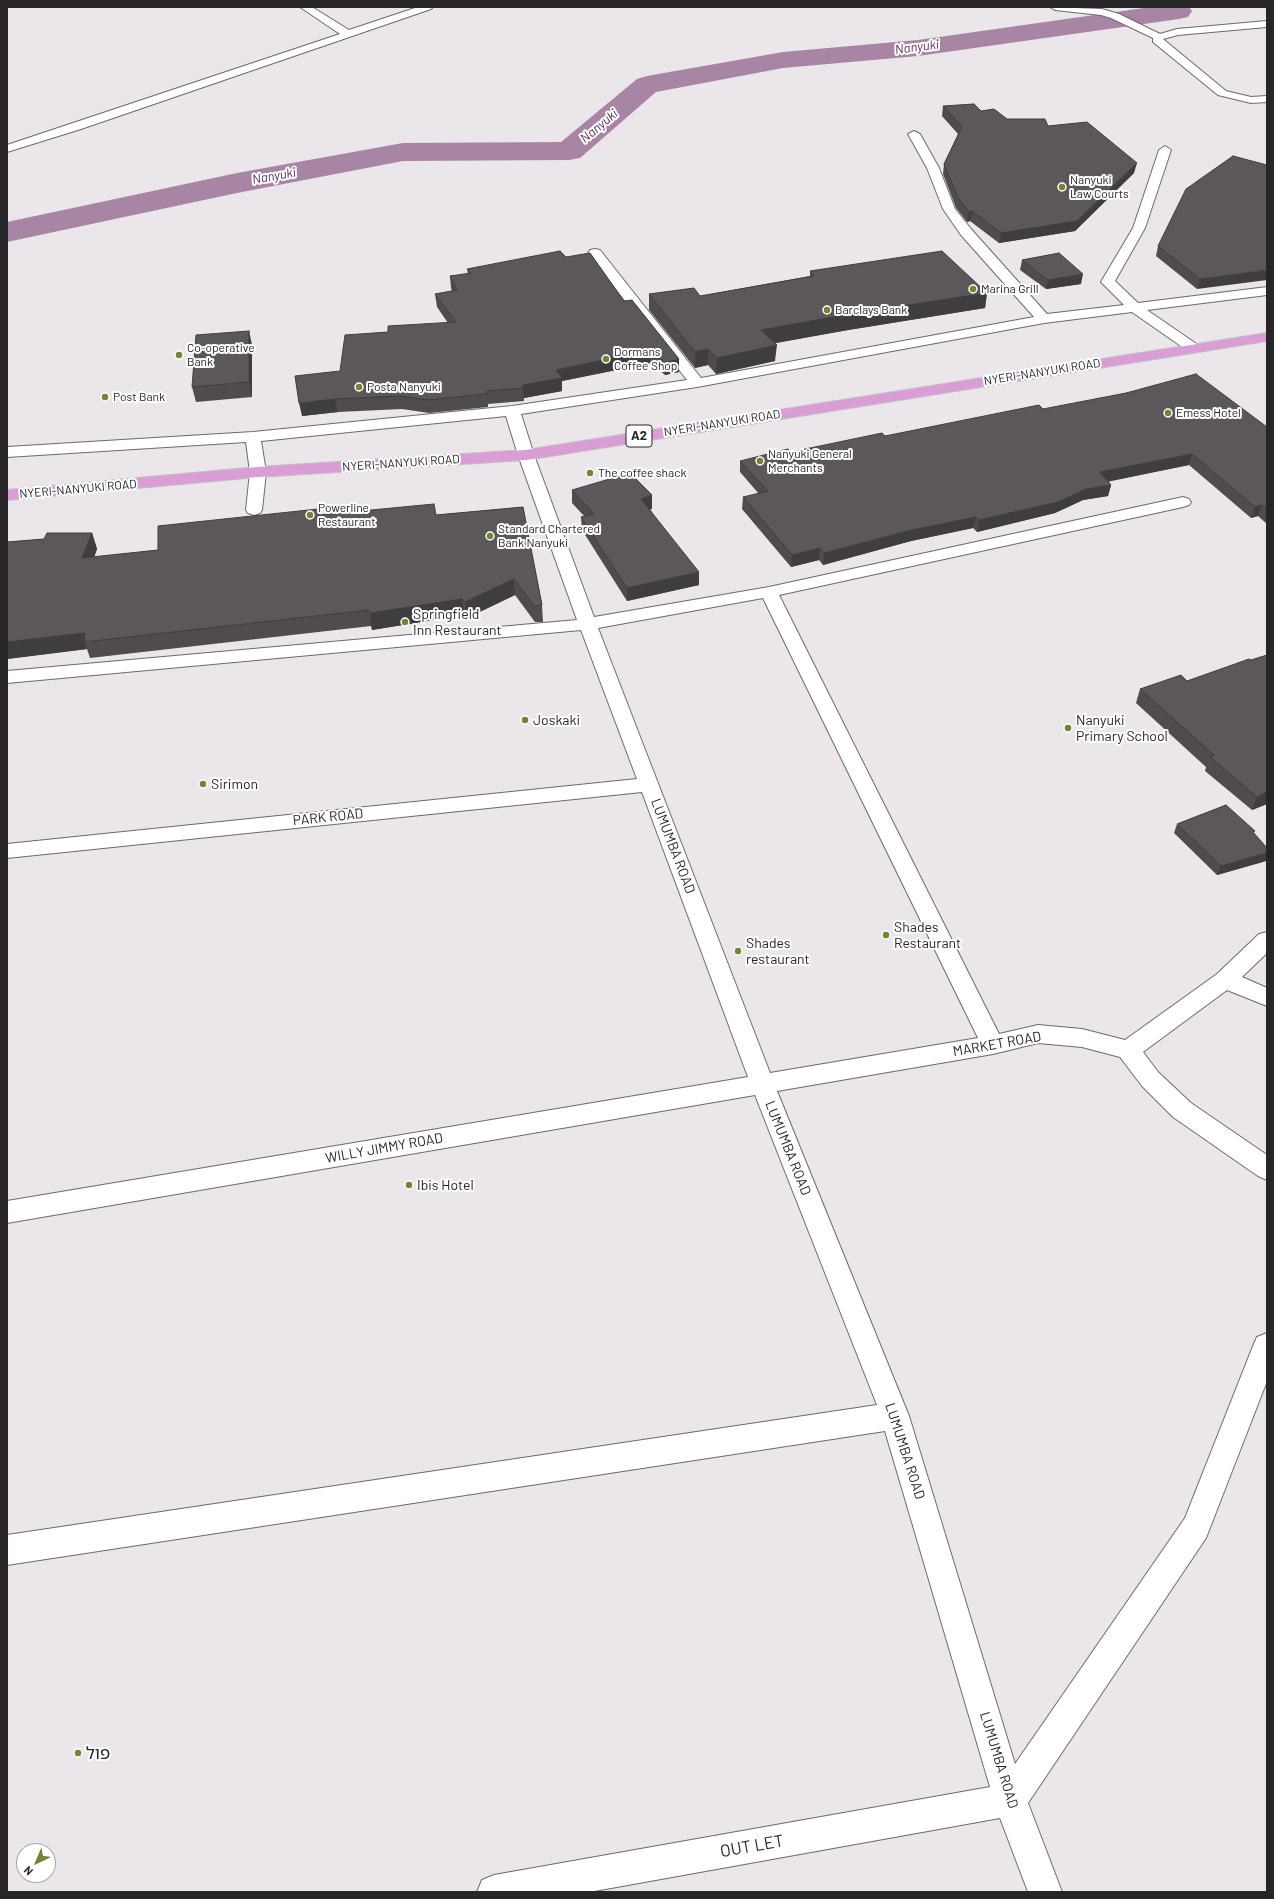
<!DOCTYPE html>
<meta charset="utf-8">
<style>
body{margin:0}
#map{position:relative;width:1274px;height:1899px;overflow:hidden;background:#ebe6ea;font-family:Barlow,sans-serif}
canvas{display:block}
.frame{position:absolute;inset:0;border:8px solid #272527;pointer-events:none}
.north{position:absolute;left:16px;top:1843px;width:40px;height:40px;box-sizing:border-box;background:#fff;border:1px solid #a9a8a9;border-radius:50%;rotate:224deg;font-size:11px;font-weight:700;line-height:16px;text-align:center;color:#272527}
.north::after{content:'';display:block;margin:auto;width:14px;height:18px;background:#758432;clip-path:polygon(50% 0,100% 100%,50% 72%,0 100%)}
</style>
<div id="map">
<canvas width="1274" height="1899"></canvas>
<div class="frame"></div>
<div class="north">N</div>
</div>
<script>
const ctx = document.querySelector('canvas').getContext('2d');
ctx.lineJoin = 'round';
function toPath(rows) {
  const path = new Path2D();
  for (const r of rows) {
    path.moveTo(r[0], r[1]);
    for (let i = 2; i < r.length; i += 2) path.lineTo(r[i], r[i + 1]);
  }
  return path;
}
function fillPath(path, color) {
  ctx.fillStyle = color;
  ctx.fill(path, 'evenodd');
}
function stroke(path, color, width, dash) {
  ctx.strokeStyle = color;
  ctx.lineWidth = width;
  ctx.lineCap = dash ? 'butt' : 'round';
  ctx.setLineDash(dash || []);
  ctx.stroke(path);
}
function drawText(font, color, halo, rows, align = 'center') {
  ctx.font = font + ' Barlow,"Noto Sans Hebrew",sans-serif';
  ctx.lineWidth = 4;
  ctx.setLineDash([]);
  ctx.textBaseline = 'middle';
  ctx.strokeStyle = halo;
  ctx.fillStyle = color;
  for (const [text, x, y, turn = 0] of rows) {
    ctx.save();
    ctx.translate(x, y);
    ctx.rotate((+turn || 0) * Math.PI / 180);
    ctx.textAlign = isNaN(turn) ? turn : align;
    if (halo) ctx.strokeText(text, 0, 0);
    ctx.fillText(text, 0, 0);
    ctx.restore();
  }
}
fillPath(toPath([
 [1151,7,1189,7,1192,11,1188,17,1179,19,918,56,783,68,656,92,580,158,569,160,403,161,237,193,7,242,7,222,237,173,403,143,561,142,637,79,647,76,783,52,918,40,1151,7]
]), '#a885a5');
const minor = toPath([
 [300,7,312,7,349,30,418,7,433,7,431,9,81,129,7,152,7,145,340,34,300,7],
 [1050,7,1102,9,1119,14,1160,34,1177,29,1267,21,1267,27,1178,35,1163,39,1226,91,1251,97,1267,96,1267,102,1251,103,1218,95,1153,42,1153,38,1111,18,1101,15,1055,10,1050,7],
 [914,131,920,134,939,168,955,209,971,229,1047,314,1124,305,1101,282,1133,228,1159,150,1165,146,1171,150,1145,228,1115,281,1138,303,1267,287,1267,295,1147,310,1198,345,1200,348,1198,351,1193,352,1188,351,1132,312,1044,323,697,387,521,414,534,455,594,617,769,587,1183,497,1189,499,1191,502,1189,505,1183,507,779,595,999,1034,1038,1025,1082,1029,1125,1040,1217,974,1259,934,1267,932,1267,953,1242,977,1267,988,1267,1006,1227,990,1143,1052,1158,1072,1191,1103,1267,1155,1267,1180,1258,1176,1173,1117,1142,1086,1120,1057,1082,1047,1038,1043,993,1054,777,1091,909,1416,1015,1764,1185,1518,1253,1346,1257,1337,1267,1333,1267,1381,1206,1538,1028,1803,1062,1892,1028,1892,1000,1818,589,1892,477,1892,482,1880,494,1875,990,1787,885,1431,7,1565,7,1535,877,1405,755,1095,7,1223,7,1201,748,1077,642,792,7,858,7,844,637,779,581,630,7,683,7,671,577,620,518,455,506,416,261,441,266,472,262,510,260,513,254,515,248,513,246,510,250,472,246,442,7,457,7,447,253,432,512,406,687,380,590,256,588,253,590,250,595,249,600,250,701,378,1034,317,961,235,943,209,927,168,908,134,914,131],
 [763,598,978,1038,770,1073,598,628,763,598]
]);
const highway = toPath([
 [1267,333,1267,341,526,460,258,477,7,500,7,490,258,467,526,450,1267,333]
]);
stroke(minor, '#6d696d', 2);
stroke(highway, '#c3c2c3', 2);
fillPath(minor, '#fff');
fillPath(highway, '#da9dd6');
fillPath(toPath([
 [943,106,981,111,1007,119,1048,126,1134,173,1075,231,999,243,970,221,967,222,956,208,943,174,944,164,958,134,942,116],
 [1267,165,1197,289,1156,256,1158,246],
 [566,257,624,301,679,359,679,372,665,375,651,363,562,381,562,391,524,398,524,401,488,404,488,407,429,413,402,409,338,412,302,416,340,371,388,332,448,323,437,307,435,294,452,291,451,288,450,276,468,274,467,269],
 [1022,260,1081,284,1046,289,1020,270],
 [810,271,987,293,985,308,848,330,774,343,775,361,716,374,708,365,695,368,649,310,649,294,700,296,810,276],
 [252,345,252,397,196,402,192,387],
 [1043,409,1267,427,1267,524,1258,516,1251,518,1189,465,1108,481,1111,485,1108,496,1083,500,1055,513,977,532,973,528,911,541,823,565,819,560,791,567,742,509,743,497,759,494,740,472,740,461,885,436],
 [572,490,652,509,650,509,699,585,627,601,582,530,581,517,584,516,572,503],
 [523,507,542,605,543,622,535,622,515,595,467,618,464,615,372,630,371,626,90,658,87,649,7,659,7,542,44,539,92,533,97,549,94,557,158,550,318,509,319,515,436,515],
 [1267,655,1267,804,1252,810,1205,771,1206,767,1136,703,1140,689,1187,681],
 [1177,824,1254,834,1266,861,1217,875,1174,833]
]), '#4f4b4e');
fillPath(toPath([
 [1137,163,1134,173,1075,231,999,243,1001,233],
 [972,211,970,221,967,222,969,212],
 [1267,270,1267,280,1197,289,1200,279],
 [1083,274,1081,284,1046,289,1048,280],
 [987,293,985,308,848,330,760,346,761,330,850,314],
 [249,331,252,345,252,397,249,382],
 [777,345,775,361,716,374,717,358],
 [708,349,708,365,695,368,695,352],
 [651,350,651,363,562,381,562,391,524,398,523,385,556,370],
 [679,359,679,372,665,375,665,363],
 [335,399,338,412,302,416,299,403],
 [1192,454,1189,465,1097,484,1100,472],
 [1111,485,1108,496,1083,500,1055,513,977,532,979,520,1086,489],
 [652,495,652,509,641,512,641,499],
 [1262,505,1258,516,1251,518,1255,507],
 [976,517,973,528,911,541,823,565,824,553,912,530],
 [92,533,97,549,88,574,82,558],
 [820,548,819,560,791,567,792,555],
 [699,572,699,585,627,601,627,588],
 [514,579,515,595,467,618,465,602],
 [462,599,464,615,372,630,370,613],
 [85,633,84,642,87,649,7,659,7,642],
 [1267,792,1267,804,1252,810,1257,797],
 [1267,853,1267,860,1266,861,1217,875,1221,866]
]), '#403d40');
const building = toPath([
 [974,104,981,111,994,109,1007,119,1045,119,1048,126,1087,122,1137,163,1077,221,1001,233,972,211,969,212,958,198,944,164,962,127,943,106,974,104],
 [1233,156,1267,165,1267,270,1200,279,1158,246,1186,189,1233,156],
 [560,251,566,257,590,253,624,301,632,300,679,359,665,363,651,350,556,370,562,378,523,385,523,388,487,391,487,394,428,400,401,396,335,399,299,403,295,376,340,371,345,335,388,332,388,326,456,322,435,294,457,290,450,276,471,273,467,269,560,251],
 [942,251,987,293,850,314,761,330,777,345,717,358,708,349,695,352,649,294,694,288,700,296,814,276,810,271,942,251],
 [1059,253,1083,274,1048,280,1022,260,1059,253],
 [249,331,249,382,192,387,196,335,249,331],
 [1196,374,1267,427,1267,509,1262,505,1255,507,1192,454,1100,472,1111,485,1086,489,1058,502,979,520,976,517,912,530,824,553,820,548,792,555,743,497,768,491,740,461,788,449,791,452,882,433,885,436,1039,405,1043,409,1126,393,1196,374],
 [630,473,652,495,641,499,699,572,627,588,581,517,594,514,572,490,630,473],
 [434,504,436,515,523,507,542,605,534,606,514,579,465,602,462,599,370,613,369,610,84,642,85,633,7,642,7,542,44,539,47,533,92,533,82,558,158,550,158,526,318,509,319,515,434,504],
 [1267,655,1267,792,1257,797,1210,757,1214,755,1140,689,1181,675,1187,681,1249,659,1251,660,1267,655],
 [1226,805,1255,831,1253,832,1267,848,1267,853,1221,866,1177,824,1226,805]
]);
fillPath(building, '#5c575b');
stroke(building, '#403d40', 1);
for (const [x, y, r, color] of [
 [1062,187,4,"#758432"],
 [973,289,4,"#758432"],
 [827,310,4,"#758432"],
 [179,355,4,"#758432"],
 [606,359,4,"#758432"],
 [359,387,4,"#758432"],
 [105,397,4,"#758432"],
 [1168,413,4,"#758432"],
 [760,461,4,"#758432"],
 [590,473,4,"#758432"],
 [310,515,4,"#758432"],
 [490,536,4,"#758432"],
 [405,622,4,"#758432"],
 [525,720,4,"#758432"],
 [1068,728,4,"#758432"],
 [203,784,4,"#758432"],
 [886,935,4,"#758432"],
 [738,951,4,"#758432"],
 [409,1185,4,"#758432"],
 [78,1753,4,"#758432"]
]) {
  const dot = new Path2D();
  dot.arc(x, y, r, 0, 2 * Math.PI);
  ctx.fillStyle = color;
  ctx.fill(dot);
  stroke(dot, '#fff', 1.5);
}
drawText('12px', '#272527', '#fff', [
 ["Nanyuki",1070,180],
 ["Law Courts",1070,194],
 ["Marina Grill",981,289],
 ["Barclays Bank",835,310],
 ["Co-operative",187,348],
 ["Bank",187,362],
 ["Dormans",614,352],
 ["Coffee Shop",614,366],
 ["Posta Nanyuki",367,387],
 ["Post Bank",113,397],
 ["Emess Hotel",1176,413],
 ["Nanyuki General",768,454],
 ["Merchants",768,468],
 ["The coffee shack",598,473],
 ["Powerline",318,508],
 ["Restaurant",318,522],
 ["Standard Chartered",498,529],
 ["Bank Nanyuki",498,543]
], 'left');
drawText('12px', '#272527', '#fff', [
 ["NYERI-NANYUKI ROAD",1042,372,-9],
 ["NYERI-NANYUKI ROAD",722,423,-9],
 ["NYERI-NANYUKI ROAD",401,463,-4],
 ["NYERI-NANYUKI ROAD",78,489,-5]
]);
drawText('italic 13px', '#592b57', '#fff', [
 ["Nanyuki",917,47,-7],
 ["Nanyuki",599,126,-40],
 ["Nanyuki",274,176,-10]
]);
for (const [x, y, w] of [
 [639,436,26]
]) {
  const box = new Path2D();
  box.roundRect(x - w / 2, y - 11, w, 22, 3);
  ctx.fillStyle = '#fff';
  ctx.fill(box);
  stroke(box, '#272527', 1);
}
drawText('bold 13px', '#272527', null, [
 ["A2",639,436]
]);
drawText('14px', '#272527', '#fff', [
 ["Springfield",413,614],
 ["Inn Restaurant",413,630],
 ["Joskaki",533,720],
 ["Nanyuki",1076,720],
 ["Primary School",1076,736],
 ["Sirimon",211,784],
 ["Shades",894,927],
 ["Restaurant",894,943],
 ["Shades",746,943],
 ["restaurant",746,959],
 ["Ibis Hotel",417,1185]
], 'left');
drawText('14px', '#272527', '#fff', [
 ["PARK ROAD",328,817,-6],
 ["LUMUMBA ROAD",673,846,69],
 ["MARKET ROAD",997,1044,-10],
 ["WILLY JIMMY ROAD",384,1148,-10],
 ["LUMUMBA ROAD",788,1148,68],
 ["LUMUMBA ROAD",905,1451,72],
 ["LUMUMBA ROAD",999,1760,73]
]);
drawText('17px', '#272527', '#fff', [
 ["פול",86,1753]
], 'left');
drawText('17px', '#272527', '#fff', [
 ["OUT LET",752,1846,-10]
]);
</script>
